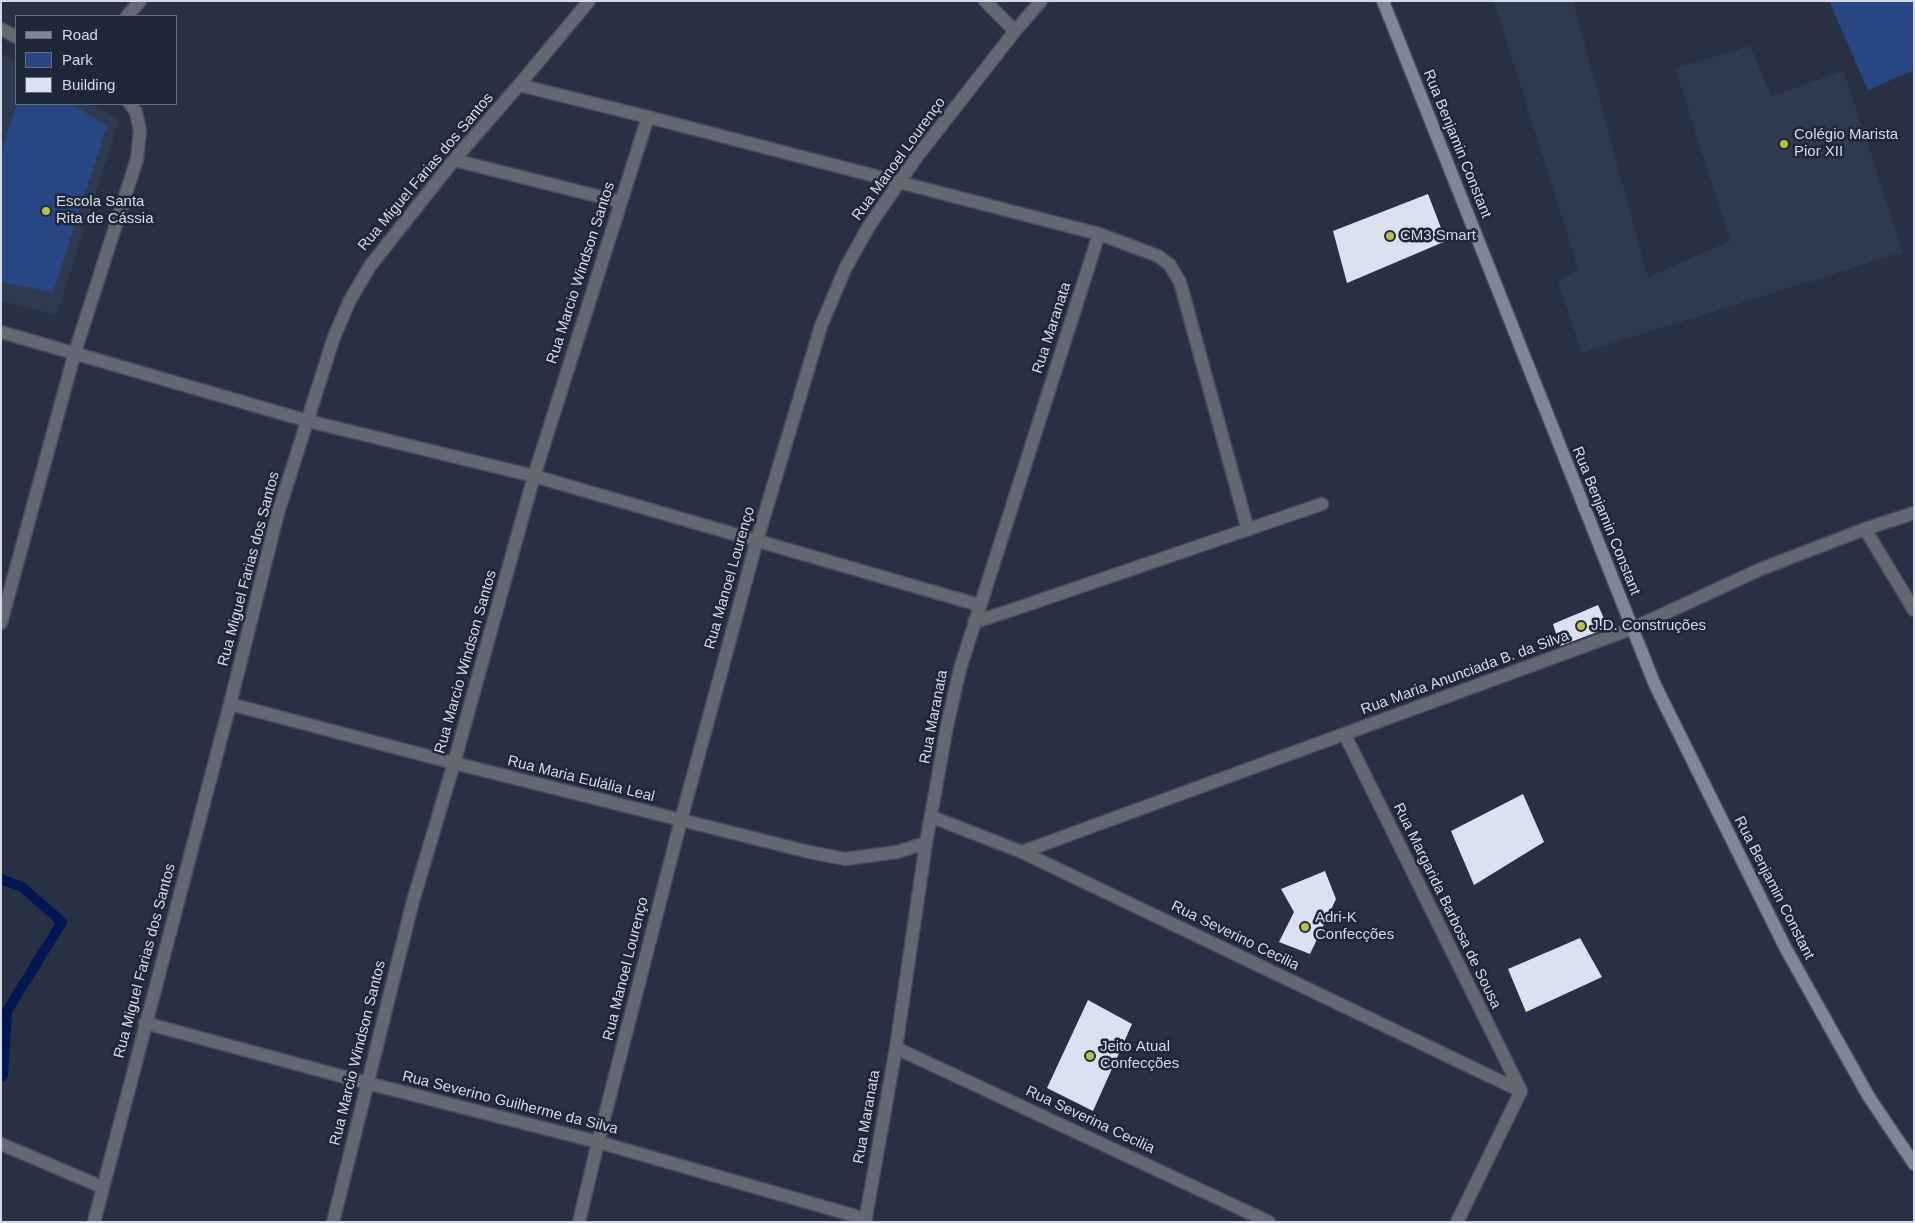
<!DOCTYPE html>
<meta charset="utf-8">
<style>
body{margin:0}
#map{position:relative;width:1915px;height:1223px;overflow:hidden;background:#283143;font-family:Helvetica,sans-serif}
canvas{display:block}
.frame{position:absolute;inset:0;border:2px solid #d4dbe6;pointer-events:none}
.legend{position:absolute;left:15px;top:15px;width:162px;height:90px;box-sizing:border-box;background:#1e2738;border:1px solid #676f7e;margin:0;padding:6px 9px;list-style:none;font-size:15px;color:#d4dbe6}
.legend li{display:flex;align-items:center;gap:10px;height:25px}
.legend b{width:25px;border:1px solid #676f7e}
</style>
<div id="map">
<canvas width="1915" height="1223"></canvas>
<div class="frame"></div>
<ul class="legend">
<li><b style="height:6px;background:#7f8796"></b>Road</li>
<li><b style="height:14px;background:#294684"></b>Park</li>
<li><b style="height:14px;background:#dae2f2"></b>Building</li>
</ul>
</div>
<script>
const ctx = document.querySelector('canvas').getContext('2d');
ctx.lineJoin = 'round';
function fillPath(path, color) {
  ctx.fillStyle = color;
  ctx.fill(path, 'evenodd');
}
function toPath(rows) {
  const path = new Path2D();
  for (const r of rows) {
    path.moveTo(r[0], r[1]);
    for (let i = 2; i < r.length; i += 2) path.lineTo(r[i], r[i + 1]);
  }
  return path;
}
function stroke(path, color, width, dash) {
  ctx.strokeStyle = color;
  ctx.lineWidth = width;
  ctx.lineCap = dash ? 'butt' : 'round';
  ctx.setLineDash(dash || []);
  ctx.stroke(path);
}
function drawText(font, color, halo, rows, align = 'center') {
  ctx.font = font + ' Helvetica,sans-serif';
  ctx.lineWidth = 5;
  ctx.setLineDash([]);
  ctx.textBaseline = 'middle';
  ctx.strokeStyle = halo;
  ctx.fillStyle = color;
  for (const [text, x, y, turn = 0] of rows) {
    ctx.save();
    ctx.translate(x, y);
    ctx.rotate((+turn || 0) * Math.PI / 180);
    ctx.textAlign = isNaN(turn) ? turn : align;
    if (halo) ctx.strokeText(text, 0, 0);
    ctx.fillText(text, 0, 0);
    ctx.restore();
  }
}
fillPath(toPath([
 [1498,1,1573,1,1648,277,1730,241,1675,68,1750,46,1771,96,1844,71,1903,252,1582,353,1558,282,1578,269,1494,2],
 [1,53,16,61,16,104,91,104,119,120,57,315,1,301]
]), '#2d3a51');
fillPath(toPath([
 [1829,1,1914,1,1914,70,1868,90],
 [17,104,71,104,107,126,53,292,1,282,1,151]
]), '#294684');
stroke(toPath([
 [1,879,22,887,62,922,7,1011,3,1076]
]), '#021653', 10);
fillPath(toPath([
 [1428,194,1446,241,1347,283,1333,231],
 [1598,605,1608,628,1560,646,1553,624],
 [1523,794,1544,842,1474,885,1451,831],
 [1325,871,1336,899,1310,954,1279,942,1294,912,1281,889],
 [1580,938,1602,977,1526,1012,1508,969],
 [1088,1000,1132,1024,1093,1111,1047,1088]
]), '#dae2f2');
const street = toPath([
 [985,1,1015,31],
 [127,16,140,1],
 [1,29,16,37],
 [519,85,648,117,1099,234,1158,256,1170,265,1180,282,1248,530],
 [454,160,621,202],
 [1,332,308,421,534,476,979,605],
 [1865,529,1914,610],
 [974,622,1006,612,1322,504],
 [1,623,75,352,137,159,140,131,136,112,130,104],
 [230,704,454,763,809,852,845,859,897,852,926,843],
 [1345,735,1521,1091],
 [932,817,1022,852,1521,1091],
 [1022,852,1631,629,1761,569,1865,529,1914,513],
 [145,1023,367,1083,598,1142,866,1219],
 [896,1048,1269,1222],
 [1,1144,102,1187],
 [94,1222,230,704,278,513,334,337,350,300,370,266,454,160,519,85,589,1],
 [333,1222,413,901,454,763,534,476,648,117],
 [579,1222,598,1142,681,820,757,540,821,326,845,269,869,226,916,158,1015,31,1041,1],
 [865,1222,896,1048,926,843,947,726,960,669,1099,234],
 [1457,1222,1521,1091]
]);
const secondary = toPath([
 [1383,1,1655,685,1786,949,1869,1097,1914,1164]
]);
stroke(street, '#444c5d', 15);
stroke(secondary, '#444c5d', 15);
stroke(street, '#636872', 12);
stroke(secondary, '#7f8796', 12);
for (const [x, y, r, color] of [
 [1784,144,5,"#b7c147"],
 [46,211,5,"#b7c147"],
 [1390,236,5,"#b7c147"],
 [1581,626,5,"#b7c147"],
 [1305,927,5,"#b7c147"],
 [1090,1056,5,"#b7c147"]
]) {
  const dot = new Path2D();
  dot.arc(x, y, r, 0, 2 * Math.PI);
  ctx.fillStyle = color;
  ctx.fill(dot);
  stroke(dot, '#1e2738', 2);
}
drawText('15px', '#d4dbe6', '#1e2738', [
 ["Colégio Marista",1794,135],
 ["Pior XII",1794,152],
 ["Escola Santa",56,202],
 ["Rita de Cássia",56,219],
 ["CM3 Smart",1400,236],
 ["J.D. Construções",1591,626],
 ["Adri-K",1315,918],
 ["Confecções",1315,935],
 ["Jeito Atual",1100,1047],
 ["Confecções",1100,1064]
], 'left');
drawText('15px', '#d4dbe6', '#1e2738', [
 ["Rua Benjamin Constant",1457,144,68],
 ["Rua Manoel Lourenço",899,159,-54],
 ["Rua Miguel Farias dos Santos",426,172,-50],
 ["Rua Marcio Windson Santos",581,273,-72],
 ["Rua Maranata",1052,328,-72],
 ["Rua Benjamin Constant",1606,521,68],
 ["Rua Miguel Farias dos Santos",249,569,-75],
 ["Rua Manoel Lourenço",730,578,-74],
 ["Rua Marcio Windson Santos",466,662,-74],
 ["Rua Maria Anunciada B. da Silva",1465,673,-20],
 ["Rua Maranata",934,717,-79],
 ["Rua Maria Eulália Leal",581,779,14],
 ["Rua Benjamin Constant",1774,888,63],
 ["Rua Margarida Barbosa de Sousa",1447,906,64],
 ["Rua Severino Cecilia",1235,936,26],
 ["Rua Miguel Farias dos Santos",145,961,-75],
 ["Rua Manoel Lourenço",626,969,-76],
 ["Rua Marcio Windson Santos",358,1053,-76],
 ["Rua Severino Guilherme da Silva",510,1103,14],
 ["Rua Maranata",867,1117,-80],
 ["Rua Severina Cecilia",1090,1120,25]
]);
</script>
